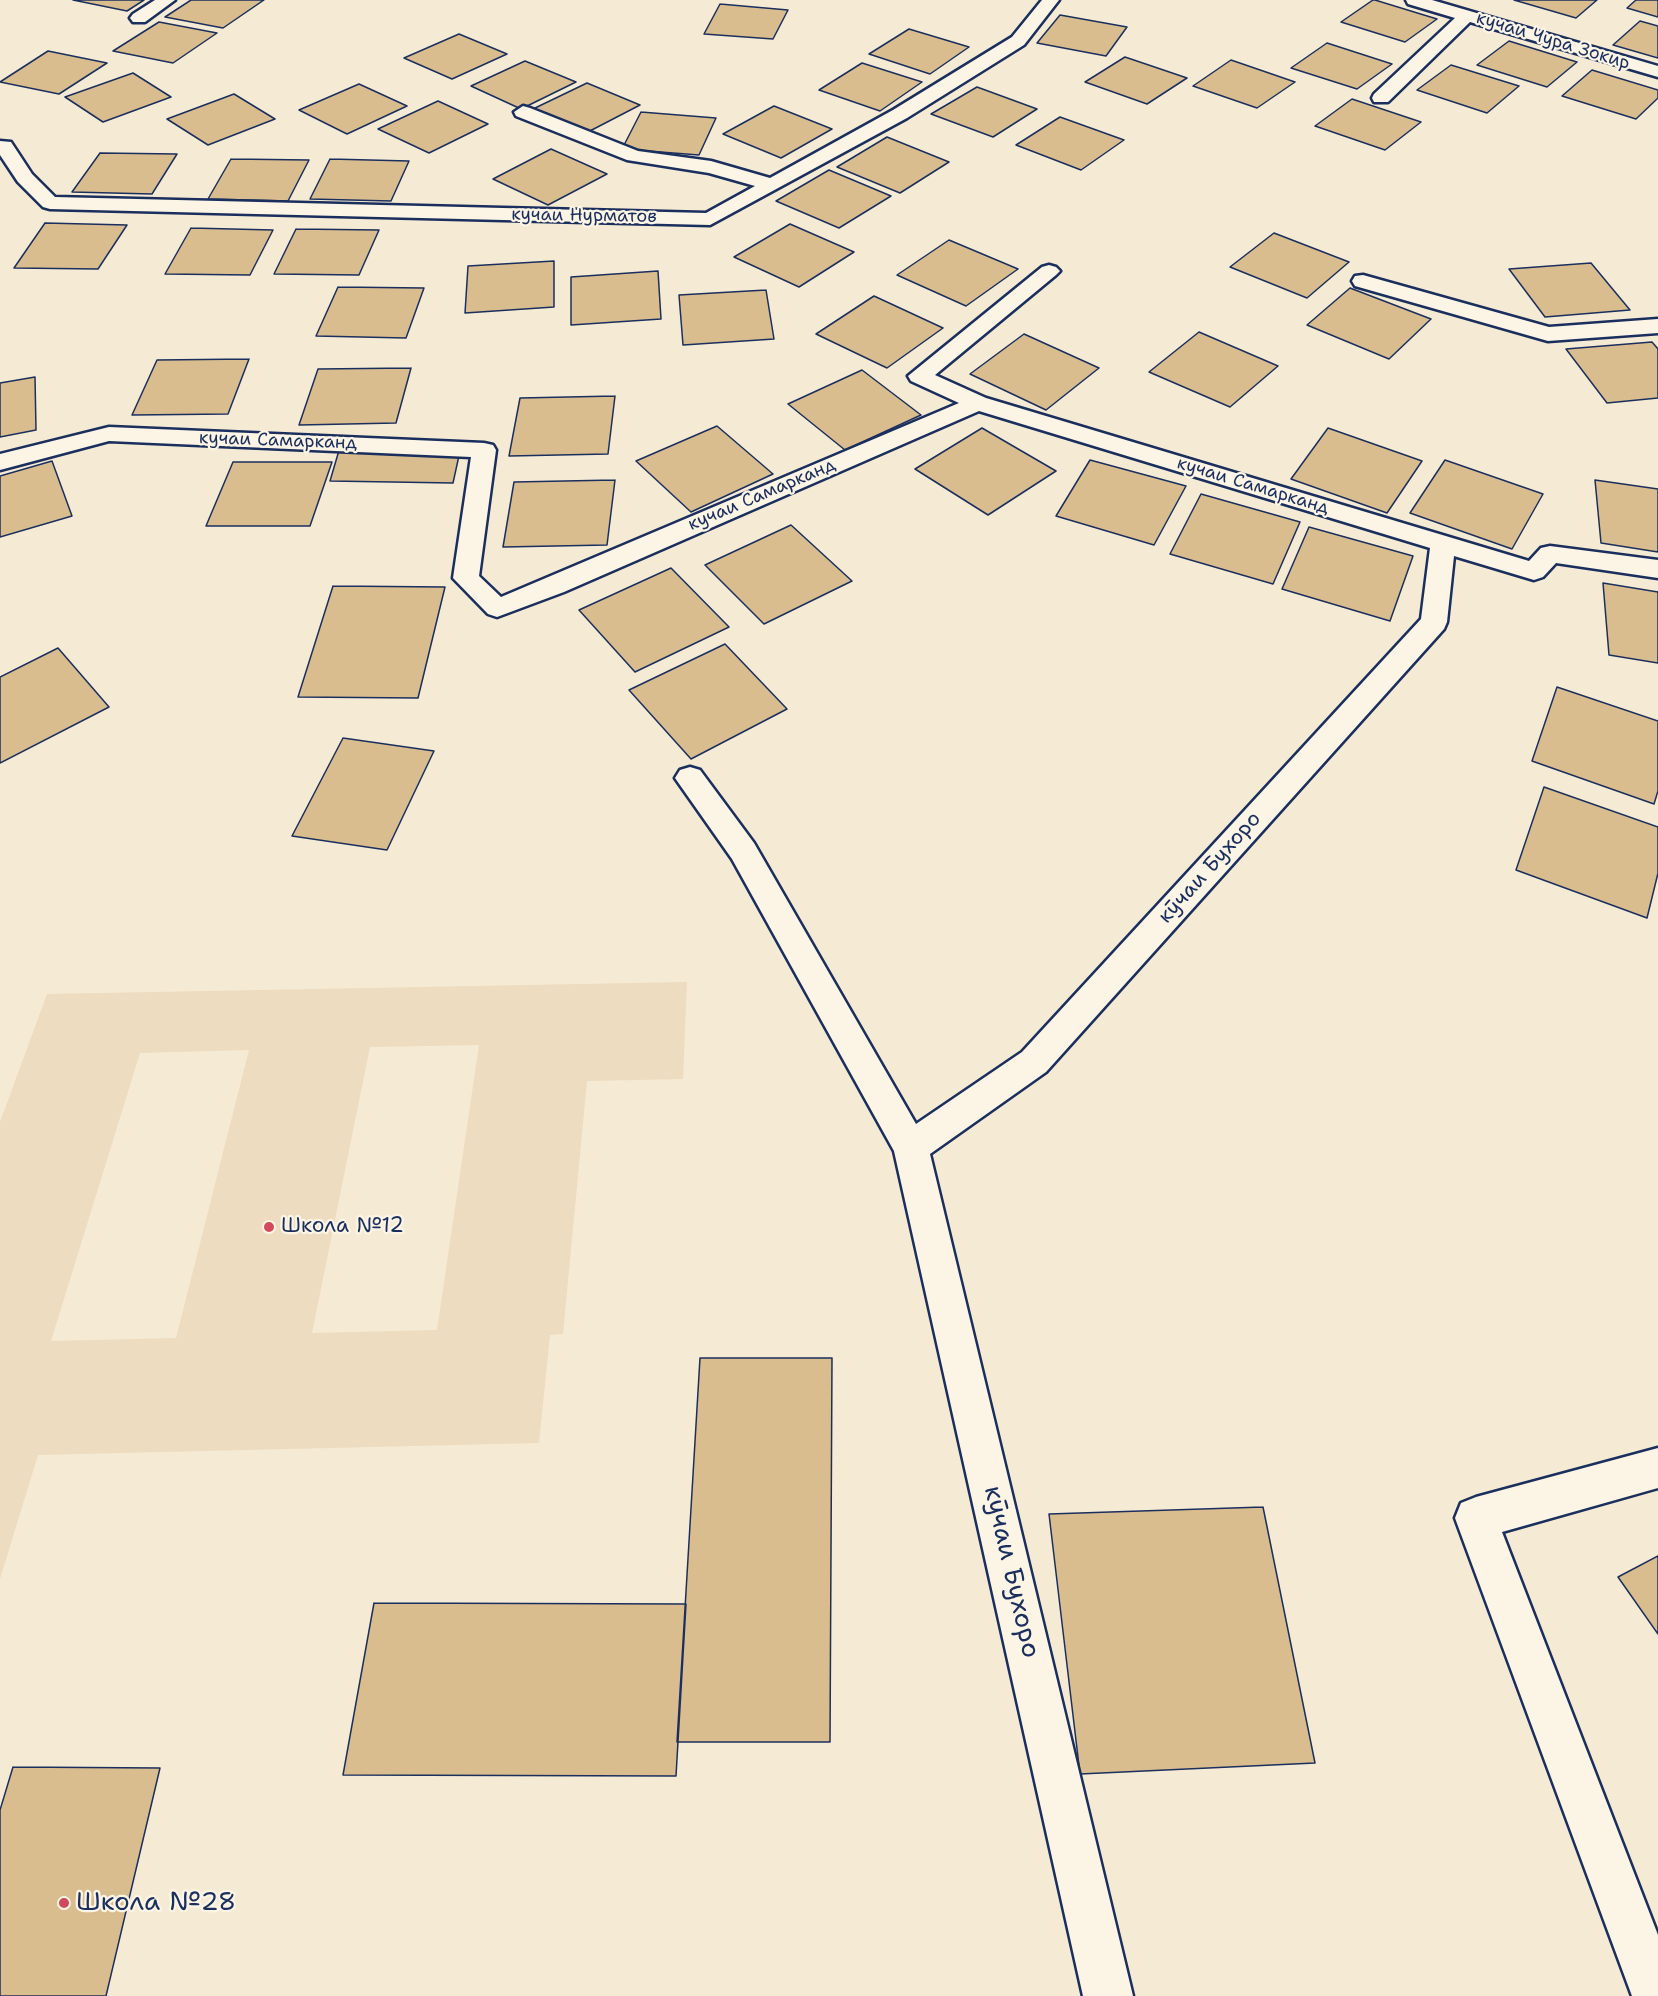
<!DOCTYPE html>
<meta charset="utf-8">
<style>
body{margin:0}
canvas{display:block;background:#f5ead4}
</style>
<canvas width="1658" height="1996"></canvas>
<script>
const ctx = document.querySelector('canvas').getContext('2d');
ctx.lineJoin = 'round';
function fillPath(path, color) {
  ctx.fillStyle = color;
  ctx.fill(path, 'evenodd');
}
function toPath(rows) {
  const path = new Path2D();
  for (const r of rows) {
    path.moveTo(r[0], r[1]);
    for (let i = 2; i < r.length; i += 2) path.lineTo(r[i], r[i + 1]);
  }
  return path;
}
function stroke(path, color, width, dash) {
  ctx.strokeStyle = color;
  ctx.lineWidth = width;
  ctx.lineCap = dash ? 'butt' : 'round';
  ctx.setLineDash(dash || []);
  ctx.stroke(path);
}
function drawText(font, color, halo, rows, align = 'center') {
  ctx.font = font + ' "Shantell Sans",sans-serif';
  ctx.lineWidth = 4.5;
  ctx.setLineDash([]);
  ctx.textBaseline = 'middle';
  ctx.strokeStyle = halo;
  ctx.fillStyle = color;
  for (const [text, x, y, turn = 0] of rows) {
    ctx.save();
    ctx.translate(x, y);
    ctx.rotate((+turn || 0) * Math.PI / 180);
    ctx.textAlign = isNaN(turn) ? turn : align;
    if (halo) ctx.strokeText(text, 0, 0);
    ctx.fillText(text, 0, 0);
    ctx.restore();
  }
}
fillPath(toPath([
 [687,982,683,1079,587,1081,563,1334,550,1335,539,1443,38,1455,0,1579,0,1122,47,994],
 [479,1045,437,1330,312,1333,370,1047],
 [249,1050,176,1338,51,1341,140,1053]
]), '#eddcbf');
const building = toPath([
 [73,0,144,0,127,11,73,0],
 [191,0,264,0,223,28,165,17,191,0],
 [1373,0,1375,0,1437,19,1405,42,1341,22,1373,0],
 [1514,0,1597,0,1576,18,1514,0],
 [1636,0,1658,0,1658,17,1627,8,1636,0],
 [720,4,788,10,773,39,704,34,720,4],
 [1060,15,1127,27,1106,56,1037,43,1060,15],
 [1640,21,1658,26,1658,58,1613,45,1640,21],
 [159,22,217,33,173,63,113,51,159,22],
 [909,29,969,47,930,74,869,54,909,29],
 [459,34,507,54,452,79,404,58,459,34],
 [1509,41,1577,62,1547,87,1477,65,1509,41],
 [1327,43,1392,64,1357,89,1291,68,1327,43],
 [48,51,107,63,59,94,0,82,48,51],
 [1125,57,1187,78,1147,104,1085,82,1125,57],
 [1231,60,1295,82,1257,108,1193,86,1231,60],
 [525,61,576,82,521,109,471,86,525,61],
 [862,63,922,82,880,111,819,90,862,63],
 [1451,65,1519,86,1487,113,1417,90,1451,65],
 [1592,70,1658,90,1658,98,1636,119,1562,96,1592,70],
 [133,73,171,97,103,122,65,97,133,73],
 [587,83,640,105,586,133,533,109,587,83],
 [359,84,407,106,347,134,299,110,359,84],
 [977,87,1037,109,993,137,931,114,977,87],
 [234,94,275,119,208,145,167,119,234,94],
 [1352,99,1421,122,1385,150,1315,126,1352,99],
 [438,101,488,124,429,153,378,129,438,101],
 [774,106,832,129,781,158,723,134,774,106],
 [641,112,716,118,699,155,622,149,641,112],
 [1060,117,1124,140,1081,170,1016,145,1060,117],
 [887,137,949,162,900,193,837,167,887,137],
 [551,149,607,174,548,205,493,179,551,149],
 [100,153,177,154,152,194,72,192,100,153],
 [231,159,309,160,288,201,208,199,231,159],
 [330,159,409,161,391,201,310,199,330,159],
 [829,170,891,196,839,228,776,201,829,170],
 [45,223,127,225,98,269,14,268,45,223],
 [790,224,854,252,799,287,734,257,790,224],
 [191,228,273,230,250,275,165,274,191,228],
 [296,229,379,230,359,275,274,274,296,229],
 [1274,233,1349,262,1307,298,1230,267,1274,233],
 [949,240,1018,269,966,306,897,275,949,240],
 [554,261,554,307,465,313,468,266,554,261],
 [1591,263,1630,310,1545,317,1509,269,1591,263],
 [658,271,661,319,571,325,571,277,658,271],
 [338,287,424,288,406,338,316,336,338,287],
 [1350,288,1431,319,1389,359,1307,325,1350,288],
 [766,290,774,339,683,345,679,295,766,290],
 [874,296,943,328,887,368,816,334,874,296],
 [1199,332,1278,366,1230,407,1149,372,1199,332],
 [1024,334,1099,368,1046,410,970,374,1024,334],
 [1652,342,1658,349,1658,398,1607,403,1566,349,1652,342],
 [249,359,228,414,132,415,157,360,249,359],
 [411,368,396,423,299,425,318,369,411,368],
 [862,370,921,415,845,450,788,404,862,370],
 [35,377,36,430,0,437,0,383,35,377],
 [615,396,608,454,509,456,520,398,615,396],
 [717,426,773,474,691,512,636,461,717,426],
 [982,428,1056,471,988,515,915,469,982,428],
 [1328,428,1422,461,1387,513,1291,479,1328,428],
 [340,447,460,451,453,483,330,481,340,447],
 [1090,460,1186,486,1154,545,1056,516,1090,460],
 [1445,460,1543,494,1512,549,1410,513,1445,460],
 [52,461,72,516,0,537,0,476,52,461],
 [233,462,332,462,310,526,206,526,233,462],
 [615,480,607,545,503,547,514,482,615,480],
 [1595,480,1658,489,1658,552,1601,543,1595,480],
 [1201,494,1300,522,1273,584,1170,554,1201,494],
 [791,525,852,581,764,624,705,565,791,525],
 [1309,527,1413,556,1390,621,1282,589,1309,527],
 [671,568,729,627,635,672,579,610,671,568],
 [1603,583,1658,592,1658,663,1609,655,1603,583],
 [333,586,445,587,418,698,298,697,333,586],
 [725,644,787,709,691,759,629,690,725,644],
 [58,648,109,707,0,763,0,677,58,648],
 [1557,687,1658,721,1658,791,1654,804,1532,761,1557,687],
 [343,738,434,751,387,850,292,836,343,738],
 [1544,787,1658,827,1658,873,1647,918,1516,870,1544,787],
 [700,1358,832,1358,830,1742,677,1742,700,1358],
 [1263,1507,1315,1763,1080,1774,1049,1514,1263,1507],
 [1658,1556,1658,1634,1618,1577,1658,1556],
 [374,1603,686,1604,676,1776,343,1775,374,1603],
 [13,1767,160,1768,106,1996,0,1996,0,1810,13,1767]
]);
fillPath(building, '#d9bd8e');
stroke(building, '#1b2f5e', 1.5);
const minor = toPath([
 [155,0,175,0,145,22,133,22,130,18,133,14,155,0],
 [1042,0,1059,0,1024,45,907,118,710,225,50,209,43,207,18,182,0,155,0,141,11,142,32,174,55,197,706,213,755,186,709,173,627,160,516,116,514,112,523,106,530,108,638,151,711,161,770,178,893,110,1012,37,1042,0],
 [1406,0,1432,0,1658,66,1658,77,1470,22,1388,102,1374,102,1372,98,1374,94,1455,18,1408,4,1406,0],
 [1049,265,1056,267,1060,271,1056,275,935,375,986,398,1529,561,1541,548,1550,546,1658,560,1658,578,1556,563,1543,577,1534,580,1454,556,1447,622,1444,629,1046,1072,930,1154,1133,1996,1083,1996,894,1151,732,859,675,778,680,770,690,767,700,770,754,843,916,1124,1022,1052,1421,619,1430,548,979,411,564,592,497,617,488,614,453,578,471,457,109,441,0,470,0,454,109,427,484,443,493,445,496,450,479,576,501,597,959,403,911,381,908,376,1042,267,1049,265],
 [1363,275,1549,327,1658,319,1658,333,1548,341,1355,286,1352,281,1355,276,1363,275],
 [1658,1448,1658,1488,1502,1532,1658,1935,1658,1996,1632,1996,1455,1518,1461,1503,1476,1497,1658,1448]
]);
stroke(minor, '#1b2f5e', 5);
fillPath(minor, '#fcf5e5');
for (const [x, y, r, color] of [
 [269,1227,6,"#d1495b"],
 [64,1903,6,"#d1495b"]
]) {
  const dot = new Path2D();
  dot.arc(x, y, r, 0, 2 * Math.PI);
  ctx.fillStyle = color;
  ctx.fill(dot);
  stroke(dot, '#fcf5e5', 2);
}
drawText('18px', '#1b2f5e', '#fcf5e5', [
 ["кучаи Чура Зокир",1553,41,17],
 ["кучаи Нурматов",584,216,1],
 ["кучаи Самарканд",278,441,2],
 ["кучаи Самарканд",1253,486,17],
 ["кучаи Самарканд",762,495,-23]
]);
drawText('21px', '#1b2f5e', '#fcf5e5', [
 ["кӯчаи Бухоро",1210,868,-48]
]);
drawText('21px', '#1b2f5e', '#fcf5e5', [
 ["Школа №12",281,1227]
], 'left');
drawText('26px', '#1b2f5e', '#fcf5e5', [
 ["кӯчаи Бухоро",1011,1572,77]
]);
drawText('26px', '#1b2f5e', '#fcf5e5', [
 ["Школа №28",76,1903]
], 'left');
</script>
